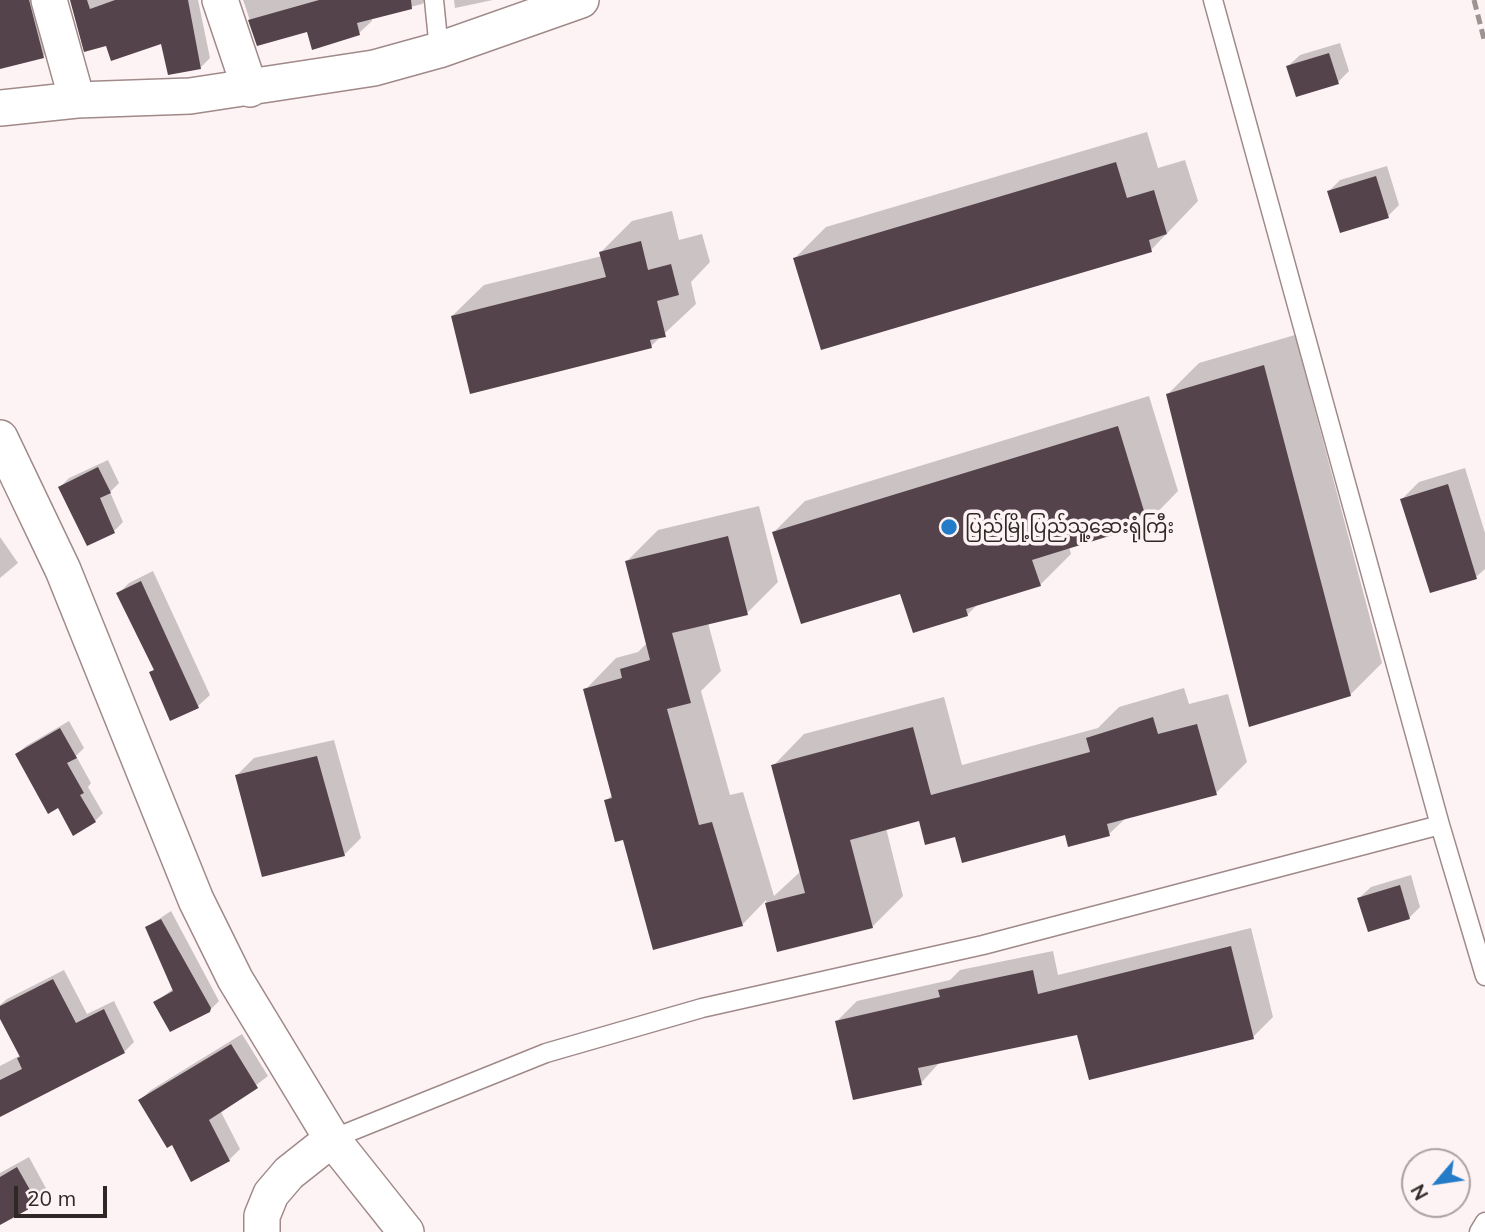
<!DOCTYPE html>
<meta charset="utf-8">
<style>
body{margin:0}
#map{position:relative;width:1485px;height:1232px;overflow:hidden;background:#fef3f4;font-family:Mulish,sans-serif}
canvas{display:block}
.north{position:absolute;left:1401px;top:1148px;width:70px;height:70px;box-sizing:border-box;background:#fef3f4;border:2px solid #aca1a2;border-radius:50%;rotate:241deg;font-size:19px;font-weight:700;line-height:28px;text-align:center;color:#302727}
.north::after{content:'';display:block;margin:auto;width:24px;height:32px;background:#247cc9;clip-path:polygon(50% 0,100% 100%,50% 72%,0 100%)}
.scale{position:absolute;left:14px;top:1186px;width:93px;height:32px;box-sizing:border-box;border:4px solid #302727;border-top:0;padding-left:9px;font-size:21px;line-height:24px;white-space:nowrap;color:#302727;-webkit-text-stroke:5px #fef3f4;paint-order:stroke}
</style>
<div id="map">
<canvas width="1485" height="1232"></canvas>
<div class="north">N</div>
<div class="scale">20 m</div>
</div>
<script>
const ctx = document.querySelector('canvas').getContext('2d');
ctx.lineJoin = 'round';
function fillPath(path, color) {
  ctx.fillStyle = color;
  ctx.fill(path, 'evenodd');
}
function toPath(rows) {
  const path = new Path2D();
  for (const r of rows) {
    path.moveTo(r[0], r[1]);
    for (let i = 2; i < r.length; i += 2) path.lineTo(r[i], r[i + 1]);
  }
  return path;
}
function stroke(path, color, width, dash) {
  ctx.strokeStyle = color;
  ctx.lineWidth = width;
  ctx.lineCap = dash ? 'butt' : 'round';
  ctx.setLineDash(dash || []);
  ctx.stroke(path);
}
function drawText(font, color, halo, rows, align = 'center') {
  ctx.font = font + ' Mulish,"Noto Sans Myanmar",sans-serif';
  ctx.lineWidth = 7;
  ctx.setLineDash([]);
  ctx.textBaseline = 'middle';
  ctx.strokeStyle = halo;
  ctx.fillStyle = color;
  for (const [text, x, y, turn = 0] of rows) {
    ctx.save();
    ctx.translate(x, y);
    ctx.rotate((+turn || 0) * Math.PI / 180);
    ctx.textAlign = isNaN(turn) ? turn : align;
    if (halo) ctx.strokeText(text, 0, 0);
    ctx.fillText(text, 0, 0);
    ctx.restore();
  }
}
fillPath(toPath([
 [0,0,41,0,54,46,43,56,0,67],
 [72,0,198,0,210,58,201,67,162,41,107,44],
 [243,0,426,0,422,4,371,17,372,21,359,33,309,30,258,44],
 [454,0,493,0,455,8],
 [1340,43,1349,71,1338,82,1288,66,1300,55],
 [1147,132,1158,168,1185,160,1198,201,1151,250,795,258,826,227],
 [1387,166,1399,205,1388,216,1329,191,1340,180],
 [672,211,679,240,702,234,710,262,691,282,696,304,651,346,452,316,484,285,602,256,601,252,632,221],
 [1295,335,1382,663,1350,695,1168,394,1199,363],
 [1149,396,1178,491,1147,523,1069,547,1071,554,1040,585,979,603,967,615,901,591,774,532,805,501],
 [108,460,119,483,110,492,123,522,114,531,88,544,60,487,69,478],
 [1465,468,1485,533,1485,569,1476,577,1402,499,1419,482],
 [759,506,778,582,747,613,708,623,721,671,701,691,730,795,743,792,774,896,801,871,773,766,804,734,944,697,962,765,1098,728,1119,707,1184,688,1189,704,1228,694,1247,762,1216,793,1127,817,1109,834,956,834,921,819,886,828,903,896,872,927,778,950,766,900,742,925,625,837,606,801,613,794,585,690,616,658,638,652,647,643,627,561,658,530],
 [0,537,18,563,0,578],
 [153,571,210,695,198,706,171,718,151,673,155,668,118,594,129,583],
 [69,721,84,748,76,756,91,783,88,787,103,813,95,821,58,806,17,754,26,746],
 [334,740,361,838,344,855,237,775,254,758],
 [1411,875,1420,907,1409,918,1359,898,1371,887],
 [171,911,219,1001,209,1011,155,1003,174,988,147,927],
 [1251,928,1273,1017,1253,1037,1079,1033,940,1062,921,1083,837,1021,857,1001,950,980,960,970,1053,951,1058,975],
 [64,970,87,1014,114,1001,134,1042,124,1052,0,1112,0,1066,21,1055,0,1015,0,1005,7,999],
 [242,1034,268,1076,221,1112,240,1149,229,1160,173,1143,140,1100,151,1090],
 [29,1157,48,1192,37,1203,0,1209,0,1173]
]), '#0003');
fillPath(toPath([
 [0,0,29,0,44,58,0,69],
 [70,0,87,0,90,9,115,0,188,0,201,69,168,75,161,44,111,61,106,46,84,52],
 [319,0,411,0,412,9,357,23,360,35,312,50,307,32,257,46,248,20],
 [1329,53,1339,84,1296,97,1286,66],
 [1116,162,1127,198,1154,190,1167,234,1149,240,1152,252,821,350,793,258],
 [1376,176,1389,218,1340,233,1327,191],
 [641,241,648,270,671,264,679,295,657,301,666,337,650,340,652,348,470,394,451,316,606,277,599,252],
 [1264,365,1351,696,1249,727,1166,394],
 [1118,426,1148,524,1032,560,1041,586,966,609,968,616,913,633,900,594,801,624,772,532],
 [98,467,111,493,100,498,115,533,87,546,58,487],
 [1448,484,1477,579,1430,593,1400,499],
 [728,536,748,615,672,633,691,703,667,709,699,825,712,822,743,926,653,950,623,840,615,842,604,800,612,798,583,689,622,678,620,669,650,660,625,561],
 [141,581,199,708,170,721,149,672,154,670,116,593],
 [1153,717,1158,734,1197,724,1217,795,1107,824,1110,836,1068,847,1065,835,962,863,955,837,925,845,919,821,850,840,873,928,777,952,765,903,805,893,771,765,913,727,931,795,1090,752,1086,738],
 [60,728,77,758,67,763,84,793,80,795,96,822,73,836,58,808,48,814,15,754],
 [317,756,345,856,262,877,235,775],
 [1400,885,1410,919,1368,932,1357,898],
 [161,919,211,1008,210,1012,170,1032,153,1002,173,991,145,927],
 [1231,946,1254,1039,1089,1080,1077,1035,918,1068,922,1085,853,1100,835,1021,940,997,938,990,1033,970,1038,994],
 [53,979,76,1023,104,1009,125,1053,0,1117,0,1080,22,1069,17,1058,20,1057,0,1019,0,1006],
 [231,1044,258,1088,209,1120,230,1161,191,1182,172,1145,167,1148,138,1100],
 [17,1167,38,1204,0,1225,0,1177]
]), '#55434b');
const service = toPath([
 [434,0,439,50],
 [1213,0,1440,825,1485,976],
 [332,1139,546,1053,702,1008,983,945,1440,825],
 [1479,1232,1485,1222]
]);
const minor = toPath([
 [49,0,77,100],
 [220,0,250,89],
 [0,108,77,100,190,96,374,68,439,50,581,0],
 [0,438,63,570,196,900,235,979,332,1139,406,1232],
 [262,1232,262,1216,271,1194,289,1173,332,1139]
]);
stroke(service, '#a08989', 21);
stroke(minor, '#a08989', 38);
stroke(service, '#fff', 18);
stroke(minor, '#fff', 35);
stroke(toPath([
 [1474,0,1485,43]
]), '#9d9393', 5, [10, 5]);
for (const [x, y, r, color] of [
 [949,527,9,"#247cc9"]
]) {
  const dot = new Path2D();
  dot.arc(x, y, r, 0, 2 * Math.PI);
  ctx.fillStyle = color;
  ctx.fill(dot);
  stroke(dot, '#fef3f4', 2.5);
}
drawText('19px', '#302727', '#fef3f4', [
 ["ပြည်မြို့ပြည်သူ့ဆေးရုံကြီး",965,527]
], 'left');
</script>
